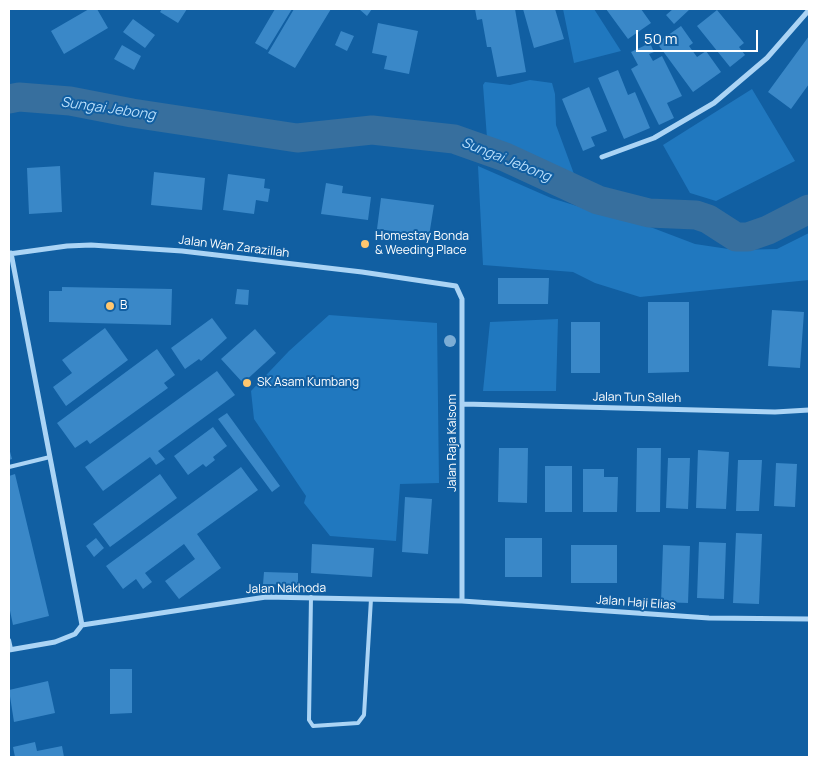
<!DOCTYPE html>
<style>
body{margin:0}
#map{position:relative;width:818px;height:766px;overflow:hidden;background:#115fa2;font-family:Manrope,sans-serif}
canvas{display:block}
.frame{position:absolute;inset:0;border:10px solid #fff;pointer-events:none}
.scale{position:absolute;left:636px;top:30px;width:122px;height:22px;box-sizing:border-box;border:2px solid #fff;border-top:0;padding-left:6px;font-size:15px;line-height:18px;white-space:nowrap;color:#fff;-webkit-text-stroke:4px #115fa2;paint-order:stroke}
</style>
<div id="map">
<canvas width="818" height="766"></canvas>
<div class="frame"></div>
<div class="scale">50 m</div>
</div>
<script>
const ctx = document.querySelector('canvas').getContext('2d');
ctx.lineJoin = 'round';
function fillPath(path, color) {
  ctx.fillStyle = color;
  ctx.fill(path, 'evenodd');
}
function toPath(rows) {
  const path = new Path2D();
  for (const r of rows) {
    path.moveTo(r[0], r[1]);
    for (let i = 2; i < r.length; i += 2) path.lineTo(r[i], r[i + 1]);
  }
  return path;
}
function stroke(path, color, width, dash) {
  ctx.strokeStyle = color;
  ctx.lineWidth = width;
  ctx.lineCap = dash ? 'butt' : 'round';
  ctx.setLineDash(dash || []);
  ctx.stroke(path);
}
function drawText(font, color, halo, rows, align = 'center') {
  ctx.font = font + ' Manrope,sans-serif';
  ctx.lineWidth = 4;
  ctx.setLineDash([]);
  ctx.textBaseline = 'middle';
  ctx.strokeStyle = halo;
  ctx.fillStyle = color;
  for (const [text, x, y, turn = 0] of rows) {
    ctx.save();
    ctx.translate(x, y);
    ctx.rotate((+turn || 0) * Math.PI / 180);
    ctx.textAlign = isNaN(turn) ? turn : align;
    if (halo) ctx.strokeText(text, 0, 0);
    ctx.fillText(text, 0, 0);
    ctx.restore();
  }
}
fillPath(toPath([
 [563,9,594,9,621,51,574,63],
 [530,80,552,83,555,94,556,125,574,174,487,138,483,85,485,82,510,85],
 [752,89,795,161,716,201,690,193,663,145],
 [478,166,551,198,593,211,624,217,695,244,735,250,777,249,809,233,809,280,640,297,595,283,573,272,483,265],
 [329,315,437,323,439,483,400,484,396,541,330,536,304,503,306,496,254,419,251,391,289,351],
 [558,319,556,391,483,391,490,322]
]), '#2078bf');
stroke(toPath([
 [9,99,19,97,70,101,132,113,297,138,372,130,454,139,505,157,598,200,649,213,696,215,708,219,736,237,748,237,768,230,809,209]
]), '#376f9e', 29);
fillPath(toPath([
 [89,9,97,9,108,28,64,54,51,31],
 [162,9,187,9,178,23,160,12],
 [275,9,292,9,267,50,255,43],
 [294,9,331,9,295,68,268,53],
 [359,9,372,9,367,16],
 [475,9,515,9,526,72,497,77,491,47,487,47,482,19,477,20],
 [523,9,555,9,564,39,534,48],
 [606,9,641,9,651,23,628,39],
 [673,9,690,9,674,24,666,15],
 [717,10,744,43,739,47,745,55,730,67,697,26],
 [133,19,155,35,145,48,123,32],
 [378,23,418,31,409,74,384,69,387,56,372,53],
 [681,26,693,43,689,46,697,57,706,51,721,72,693,92,657,43],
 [341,31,354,36,347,51,335,45],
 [809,36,809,84,791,109,768,92],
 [650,43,654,52,649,54,653,61,662,56,682,96,667,103,674,118,659,125,631,69,638,65,631,52],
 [122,45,141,56,134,70,114,59],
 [618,70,628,95,635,92,650,128,624,139,598,78],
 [589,87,607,131,591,137,595,146,583,151,562,99],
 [60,166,62,212,29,214,27,168],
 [154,172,205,178,202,210,151,205],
 [228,174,265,179,264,188,270,189,268,202,256,200,254,214,223,210],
 [326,183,343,186,342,193,371,197,368,220,321,214],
 [381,198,434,205,429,236,377,229],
 [498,278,549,278,548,304,498,304],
 [62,287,172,289,171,325,49,322,49,291,62,291],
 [237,289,249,290,248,305,235,304],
 [648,302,689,302,689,372,648,373],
 [772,310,804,312,800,368,768,366],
 [212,318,227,338,201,361,199,359,185,369,171,348],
 [571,322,600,322,600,373,571,373],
 [105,328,128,360,66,406,53,387,72,373,62,360],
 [255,329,276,353,243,383,221,359],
 [157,349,175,375,164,383,168,388,90,444,87,440,75,448,57,423],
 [217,371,235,395,158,451,165,459,156,465,150,457,103,491,85,467],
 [227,413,280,486,272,492,218,419],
 [213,427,227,446,213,457,215,460,206,467,203,464,188,475,174,456],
 [9,448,12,459,9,460],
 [499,448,528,448,527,503,498,502],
 [637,448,661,448,660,512,636,512],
 [698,450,729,452,726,509,696,508],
 [668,458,690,458,688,509,666,508],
 [738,460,762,460,759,511,736,511],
 [776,463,797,464,795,507,774,506],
 [545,466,572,466,572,512,545,512],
 [241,467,258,490,197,534,221,568,179,599,165,581,195,559,184,544,145,573,152,582,143,589,136,579,123,589,106,566],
 [583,469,604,469,604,477,618,477,617,512,583,512],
 [15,474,49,616,13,625,9,606,9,476],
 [160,474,177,498,110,547,93,524],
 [405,497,432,499,428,554,402,552],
 [736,533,762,534,759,604,733,603],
 [96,538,104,548,94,557,86,546],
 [505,538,542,538,542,577,505,577],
 [699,542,726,543,724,599,697,598],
 [312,544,374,548,372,577,311,573],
 [571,545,617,545,617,583,571,583],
 [663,545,690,546,688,603,661,602],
 [264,572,298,573,298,585,263,584],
 [110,669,132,669,132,713,110,714],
 [48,681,55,713,14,722,9,690],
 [35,742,37,751,62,746,64,757,15,757,13,747]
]), '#3a88c8');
stroke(toPath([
 [9,467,50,457],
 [311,597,309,720,313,726,358,723,364,715,371,599],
 [9,640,11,649]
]), '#abd4f5', 4);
stroke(toPath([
 [602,157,654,138,714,103,767,58,809,10],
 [11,253,82,625],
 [9,254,67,246,91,245,182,251,362,272,456,286,462,299,462,601],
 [464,404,775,412,809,410],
 [82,625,266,597,462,601,709,618,809,619],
 [9,650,55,642,75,634,82,625]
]), '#abd4f5', 5);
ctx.fillStyle = '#7cadd5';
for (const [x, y] of [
 [450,341]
]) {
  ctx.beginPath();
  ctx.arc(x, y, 6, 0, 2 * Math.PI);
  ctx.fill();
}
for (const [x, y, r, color] of [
 [365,244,5,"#ffc76f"],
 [110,306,5,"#ffc76f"],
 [247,383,5,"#ffc76f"]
]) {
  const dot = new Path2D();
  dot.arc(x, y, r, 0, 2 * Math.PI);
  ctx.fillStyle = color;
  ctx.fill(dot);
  stroke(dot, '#115fa2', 2);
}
drawText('12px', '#fff', '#115fa2', [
 ["Homestay Bonda",375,237],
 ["& Weeding Place",375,251],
 ["B",120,306],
 ["SK Asam Kumbang",257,383]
], 'left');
drawText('12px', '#fff', '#115fa2', [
 ["Jalan Wan Zarazillah",234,247,7],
 ["Jalan Tun Salleh",637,398,1],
 ["Jalan Raja Kalsom",453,443,-90],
 ["Jalan Nakhoda",286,589,-1],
 ["Jalan Haji Elias",636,603,4]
]);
drawText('italic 14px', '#b8defb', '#115fa2', [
 ["Sungai Jebong",108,109,8],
 ["Sungai Jebong",506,160,22]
]);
</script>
